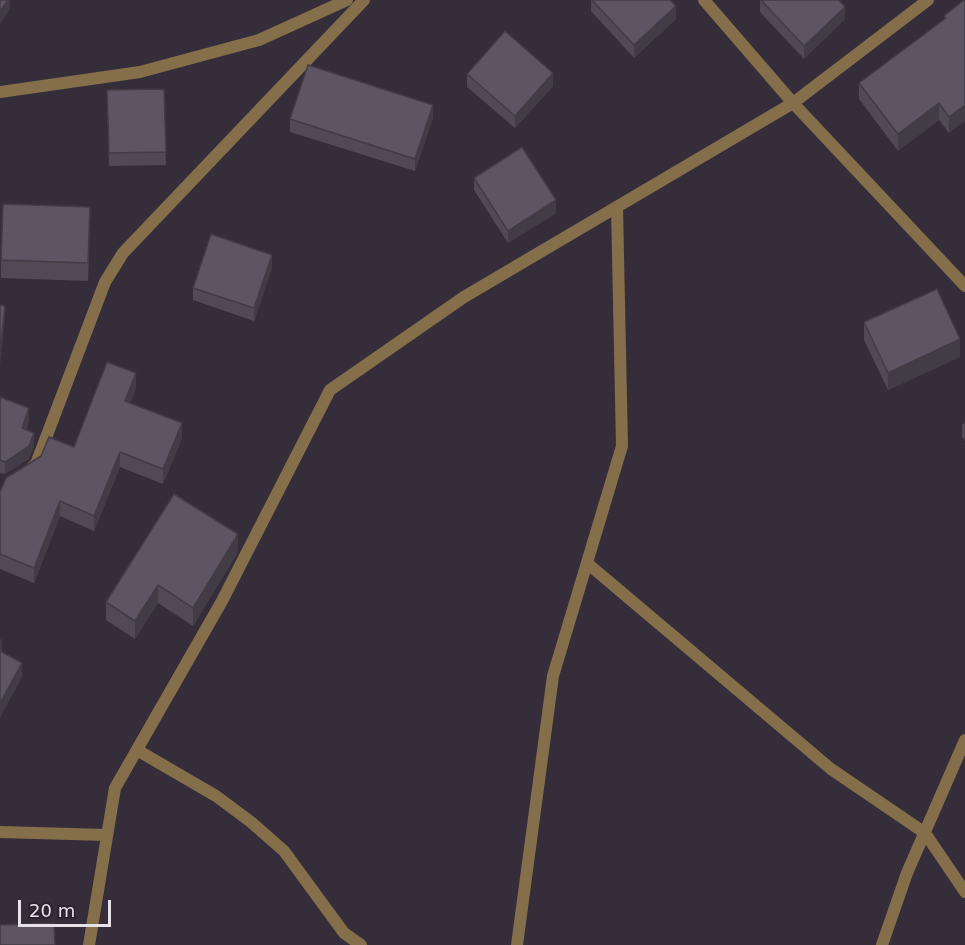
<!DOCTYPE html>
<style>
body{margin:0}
#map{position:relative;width:965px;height:945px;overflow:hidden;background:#352d3a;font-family:"DejaVu Sans",sans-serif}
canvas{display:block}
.scale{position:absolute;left:18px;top:900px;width:93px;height:27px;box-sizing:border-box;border:3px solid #e7e2ea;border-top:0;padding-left:8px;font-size:18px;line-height:21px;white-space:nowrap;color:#e7e2ea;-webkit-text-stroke:4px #2b2330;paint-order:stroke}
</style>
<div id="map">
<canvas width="965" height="945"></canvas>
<div class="scale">20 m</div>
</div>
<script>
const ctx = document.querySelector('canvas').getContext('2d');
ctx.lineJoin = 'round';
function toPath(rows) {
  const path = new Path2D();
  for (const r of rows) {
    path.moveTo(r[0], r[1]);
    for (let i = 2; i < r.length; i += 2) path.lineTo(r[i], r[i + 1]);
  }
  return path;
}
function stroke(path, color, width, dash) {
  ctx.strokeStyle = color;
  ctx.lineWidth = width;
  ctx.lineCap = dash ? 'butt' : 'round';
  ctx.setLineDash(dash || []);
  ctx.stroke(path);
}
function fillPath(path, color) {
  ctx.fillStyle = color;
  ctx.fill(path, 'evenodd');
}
stroke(toPath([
 [704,0,793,103,965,286],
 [0,92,140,72,259,40,347,0],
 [32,467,36,464,105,282,123,253,364,0],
 [587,563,831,769,925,833,965,892],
 [137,750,216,796,251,822,284,851,344,933,361,945],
 [0,832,106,835],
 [89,945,115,788,222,601,330,390,464,297,793,103,928,0],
 [517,945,553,676,622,446,617,207],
 [882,945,907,873,965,740]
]), '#856e4a', 12);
fillPath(toPath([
 [591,0,670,0,676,19,634,58,591,11],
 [760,0,845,19,804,59,760,12],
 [964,0,949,133,939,120,898,151,859,99,859,83,944,19,944,16],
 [467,74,553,86,515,128,467,87],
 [164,89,166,165,109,166,107,90],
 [433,118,415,171,290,132,290,119],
 [474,178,556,213,508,243,474,190],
 [90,225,88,281,1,278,1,260],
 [272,267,254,321,193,300,193,288],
 [864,322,960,357,888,390,864,340],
 [136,388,130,403,182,438,163,484,120,467,94,531,60,516,34,583,0,569,0,492,74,447],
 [0,397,29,420,26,430,34,446,29,459,5,474,0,473],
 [965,422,965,441,962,437,962,425],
 [238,552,193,626,158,603,135,639,106,620,106,602]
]), '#514956');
fillPath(toPath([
 [8,0,10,0,10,9,0,24,0,11],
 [676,6,676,19,634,58,634,45],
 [845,7,845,19,804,59,804,46],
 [553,73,553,86,515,128,515,116],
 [939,103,939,120,898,151,898,134],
 [433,105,433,118,415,171,415,159],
 [965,105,965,121,949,133,949,117],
 [556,200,556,213,508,243,508,231],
 [272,255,272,267,254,321,254,308],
 [5,306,5,318,0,366,0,353],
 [960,339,960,357,888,390,888,373],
 [136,373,136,388,125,416,125,401],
 [29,408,29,420,22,440,22,428],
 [182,423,182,438,163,484,163,469],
 [34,433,34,446,29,459,5,474,5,462],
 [120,452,120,467,94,531,94,516],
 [60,501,60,516,34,583,34,568],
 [238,534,238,552,193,626,193,608],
 [158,585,158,603,135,639,135,621],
 [2,637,2,652,0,656,0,641],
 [22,663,22,677,0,718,0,703]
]), '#423c46');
const building = toPath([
 [0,0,8,0,0,11,0,0],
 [592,0,670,0,676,6,634,45,592,0],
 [761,0,839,0,845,7,804,46,761,0],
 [964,0,965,0,965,105,949,117,939,103,898,134,859,83,946,18,944,16,964,0],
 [505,31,553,73,515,116,467,74,505,31],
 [308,65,433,105,415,159,290,119,308,65],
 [164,89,166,152,109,153,107,90,164,89],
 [522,147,556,200,508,231,474,178,522,147],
 [3,204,90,207,88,263,1,260,3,204],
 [211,234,272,255,254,308,193,288,211,234],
 [937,289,960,339,888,373,864,322,937,289],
 [0,305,5,306,0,353,0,305],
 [107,362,136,373,125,401,182,423,163,469,120,452,94,516,60,501,34,568,0,554,0,492,6,478,41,456,49,437,74,447,107,362],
 [0,397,29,408,22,428,34,433,29,446,5,462,0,460,0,397],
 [174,494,238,534,193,608,158,585,135,621,106,602,174,494],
 [0,651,22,663,0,703,0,651],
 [54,923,55,945,0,945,0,925,54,923]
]);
fillPath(building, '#5e5564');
stroke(building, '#423c46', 1.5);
</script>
